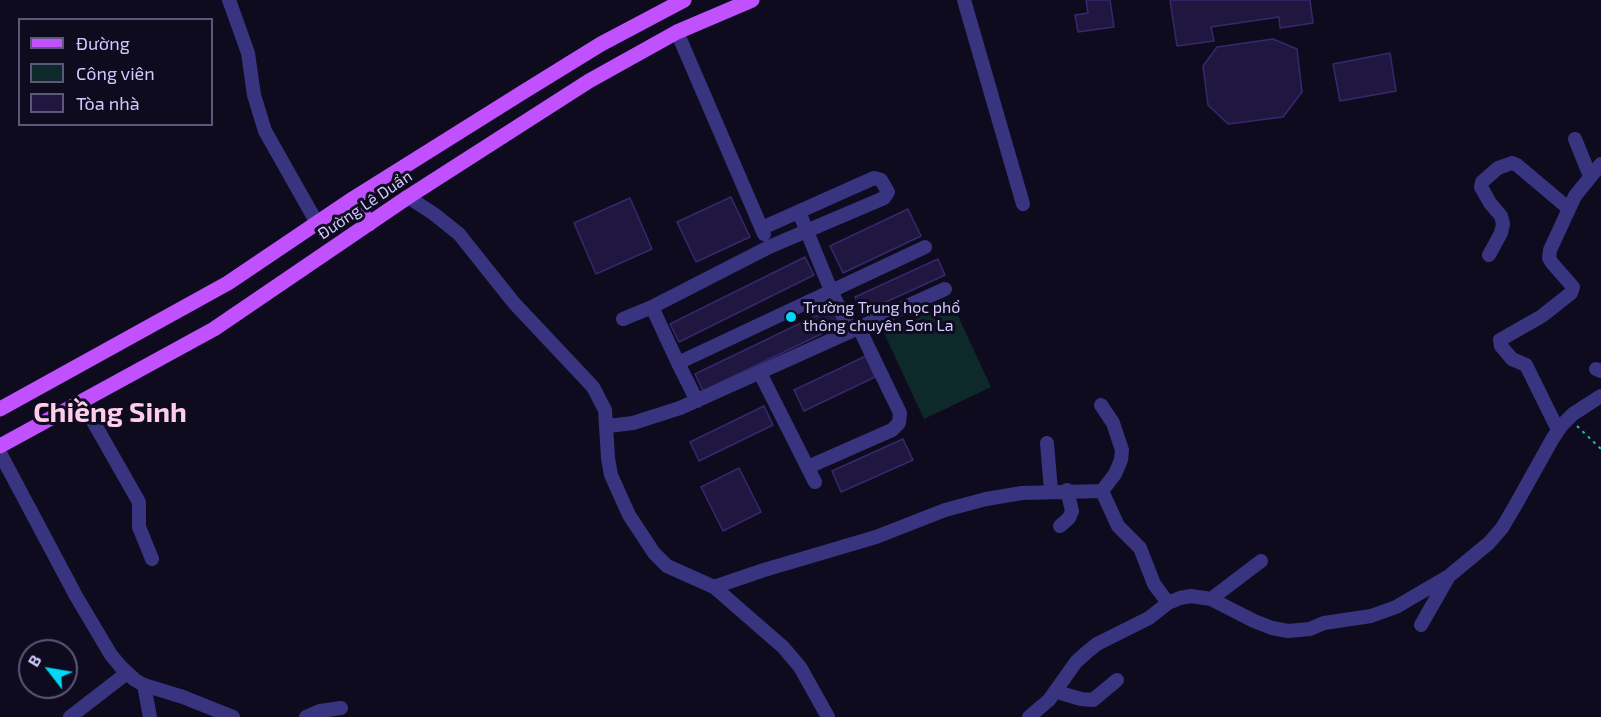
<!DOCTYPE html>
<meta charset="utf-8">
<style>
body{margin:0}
#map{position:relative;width:1601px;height:717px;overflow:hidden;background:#0f0b1f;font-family:"Exo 2",sans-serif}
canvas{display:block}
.legend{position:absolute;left:18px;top:18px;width:195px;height:108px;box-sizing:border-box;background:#0f0b1f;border:2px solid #5d5779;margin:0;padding:8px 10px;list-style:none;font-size:18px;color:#d1caff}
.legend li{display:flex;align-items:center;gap:12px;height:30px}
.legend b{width:30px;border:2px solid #5d5779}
.north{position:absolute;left:18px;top:639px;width:60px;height:60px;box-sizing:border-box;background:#0f0b1f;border:2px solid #5d5779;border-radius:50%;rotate:301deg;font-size:16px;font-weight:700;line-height:24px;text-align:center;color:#d1caff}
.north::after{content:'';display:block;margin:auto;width:21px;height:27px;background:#00d8f5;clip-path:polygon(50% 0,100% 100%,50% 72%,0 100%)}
</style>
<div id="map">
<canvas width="1601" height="717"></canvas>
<ul class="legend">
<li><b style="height:8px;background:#c151ff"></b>Đường</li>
<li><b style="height:16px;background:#0e2929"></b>Công viên</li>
<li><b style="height:16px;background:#201741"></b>Tòa nhà</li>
</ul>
<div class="north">B</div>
</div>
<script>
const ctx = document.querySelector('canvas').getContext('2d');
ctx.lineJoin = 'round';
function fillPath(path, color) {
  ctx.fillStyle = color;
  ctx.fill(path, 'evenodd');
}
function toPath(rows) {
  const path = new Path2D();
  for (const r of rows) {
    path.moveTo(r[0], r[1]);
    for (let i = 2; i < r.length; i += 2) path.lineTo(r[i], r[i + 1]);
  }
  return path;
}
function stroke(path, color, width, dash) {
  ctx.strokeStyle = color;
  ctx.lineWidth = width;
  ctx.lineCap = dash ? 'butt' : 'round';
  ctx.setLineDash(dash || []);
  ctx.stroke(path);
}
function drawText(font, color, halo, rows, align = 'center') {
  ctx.font = font + ' "Exo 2",sans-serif';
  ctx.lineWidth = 6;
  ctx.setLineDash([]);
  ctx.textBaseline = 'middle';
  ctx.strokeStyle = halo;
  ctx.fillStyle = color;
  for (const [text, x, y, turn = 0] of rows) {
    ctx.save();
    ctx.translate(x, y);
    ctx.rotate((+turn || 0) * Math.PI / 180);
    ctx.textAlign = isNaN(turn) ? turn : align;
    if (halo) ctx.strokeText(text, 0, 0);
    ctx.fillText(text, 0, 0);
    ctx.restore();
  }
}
fillPath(toPath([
 [951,301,991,387,924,419,884,333]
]), '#0e2929');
const building = toPath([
 [1086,0,1110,0,1114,27,1078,32,1075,15,1088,13,1086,0],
 [1170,0,1310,0,1313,23,1280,28,1279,17,1211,27,1214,41,1177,46,1170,0],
 [1273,39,1297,49,1302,92,1283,117,1228,124,1208,105,1203,66,1217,47,1273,39],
 [1390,53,1396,91,1340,101,1333,64,1390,53],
 [731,197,750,237,696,262,677,222,731,197],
 [630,198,652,249,596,274,574,223,630,198],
 [908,209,921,236,843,273,830,246,908,209],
 [805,257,814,275,679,342,670,324,805,257],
 [938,259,945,275,862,313,855,297,938,259],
 [832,308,840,325,703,391,695,374,832,308],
 [866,356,875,377,804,411,794,390,866,356],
 [764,406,773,425,699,461,690,442,764,406],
 [903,439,913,460,841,492,832,471,903,439],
 [739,468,761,512,723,531,701,487,739,468]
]);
fillPath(building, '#201741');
stroke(building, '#37286e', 1.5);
stroke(toPath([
 [1577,426,1601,449]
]), '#28b4af', 2, [3, 4.5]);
stroke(toPath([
 [229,0,248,53,254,95,265,131,317,223],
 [964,0,1023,204],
 [677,32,764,234],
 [1575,139,1590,176],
 [408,197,434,214,459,234,514,303,593,387,605,410,608,458,611,475,629,515,654,553,667,566,714,587,783,647,800,667,828,717],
 [799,212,832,293,851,331],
 [1489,255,1501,233,1503,224,1501,216,1490,203,1481,187,1482,182,1498,168,1512,163,1517,165,1568,208],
 [652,307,678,363,925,247],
 [623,319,652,307,769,247,884,198,888,192,881,180,874,178,762,228],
 [678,363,697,401],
 [1596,369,1601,371],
 [760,373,815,482],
 [82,402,139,502,139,527,152,559],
 [1101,405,1113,423,1122,450,1121,460,1115,474,1102,491],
 [608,426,633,423,680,408,945,289],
 [1558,430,1526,365,1512,359,1501,346,1500,340,1542,316,1571,293,1573,287,1552,263,1549,258,1550,250,1575,196,1601,164],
 [1047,443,1051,491],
 [0,453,76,596,111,655,121,667,135,680,144,685,183,697,233,717],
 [808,467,892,430,899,423,900,413,859,328],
 [1102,491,1118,526,1140,548,1154,584,1168,603],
 [1060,526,1069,518,1072,511,1067,490],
 [714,587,764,570,876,537,945,510,986,499,1022,493,1102,491],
 [1211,599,1261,561],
 [1421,625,1449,576],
 [144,685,150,717],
 [1057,692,1081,699,1093,700,1117,680],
 [70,717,127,673],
 [306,717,320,711,341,708],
 [1029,717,1049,700,1076,662,1087,652,1097,644,1149,618,1168,603,1180,598,1191,596,1211,599,1254,621,1272,628,1288,631,1310,629,1324,623,1371,616,1396,607,1449,576,1489,543,1502,528,1515,506,1553,438,1562,425,1573,414,1601,396]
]), '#393480', 14);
stroke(toPath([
 [354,198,369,224],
 [0,409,228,283,354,198,520,94,601,44,684,0],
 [0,446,214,329,408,197,589,81,677,32,752,0]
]), '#c151ff', 15);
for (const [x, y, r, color] of [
 [791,317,6,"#00d8f5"]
]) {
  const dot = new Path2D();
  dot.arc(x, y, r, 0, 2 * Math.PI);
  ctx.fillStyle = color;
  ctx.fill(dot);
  stroke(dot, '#0f0b1f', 2);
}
drawText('16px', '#d1caff', '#0f0b1f', [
 ["Đường Lê Duẩn",365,205,-34]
]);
drawText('16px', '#d1caff', '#0f0b1f', [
 ["Trường Trung học phổ",803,308],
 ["thông chuyên Sơn La",803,326]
], 'left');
drawText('bold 28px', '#ffcceb', '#0f0b1f', [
 ["Chiềng Sinh",110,413]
]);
</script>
